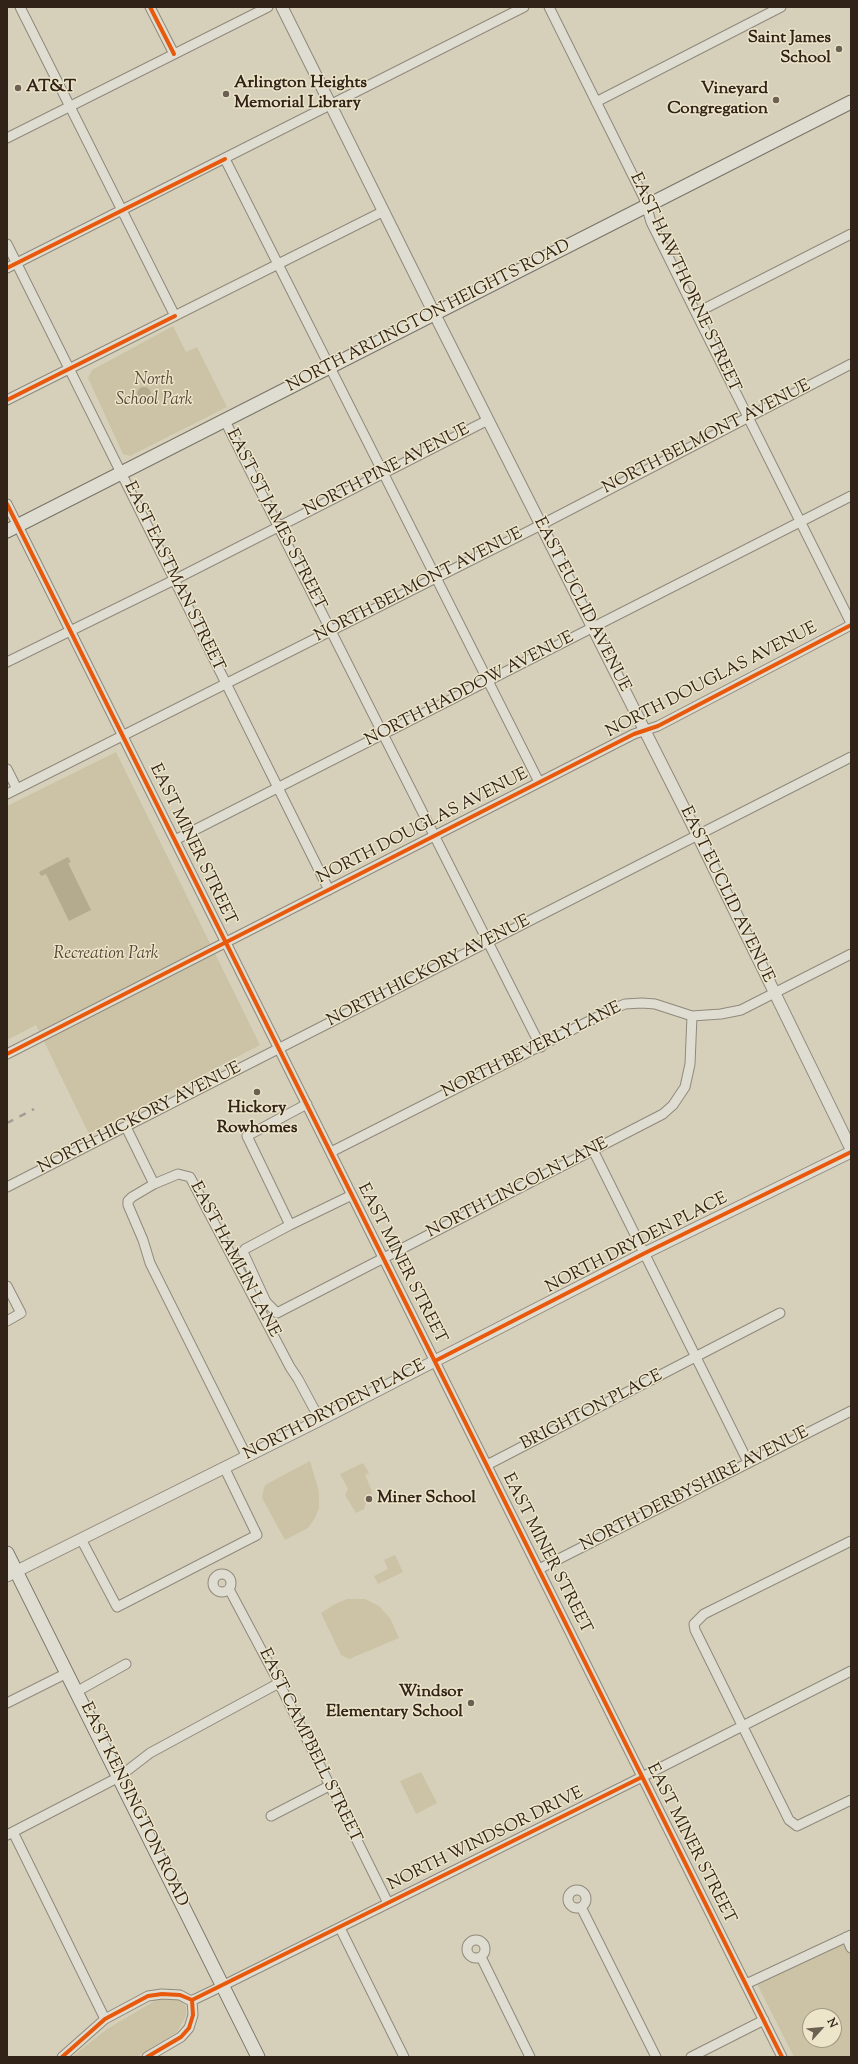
<!DOCTYPE html>
<style>
body{margin:0}
#map{position:relative;width:858px;height:2064px;overflow:hidden;background:#d6d0ba;font-family:"Sorts Mill Goudy",serif}
canvas{display:block}
.frame{position:absolute;inset:0;border:8px solid #322319;pointer-events:none}
.north{position:absolute;left:802px;top:2008px;width:40px;height:40px;box-sizing:border-box;background:#ece5ca;border:1px solid #a29783;border-radius:50%;rotate:63deg;font-size:11px;font-weight:700;line-height:16px;text-align:center;color:#322319}
.north::after{content:'';display:block;margin:auto;width:14px;height:18px;background:#6b6051;clip-path:polygon(50% 0,100% 100%,50% 72%,0 100%)}
</style>
<div id="map">
<canvas width="858" height="2064"></canvas>
<div class="frame"></div>
<div class="north">N</div>
</div>
<script>
const ctx = document.querySelector('canvas').getContext('2d');
ctx.lineJoin = 'round';
function fillPath(path, color) {
  ctx.fillStyle = color;
  ctx.fill(path, 'evenodd');
}
function toPath(rows) {
  const path = new Path2D();
  for (const r of rows) {
    if (r.length === 3) {
      path.moveTo(r[0] + r[2], r[1]);
      path.arc(r[0], r[1], r[2], 0, 2 * Math.PI);
      continue;
    }
    path.moveTo(r[0], r[1]);
    for (let i = 2; i < r.length; i += 2) path.lineTo(r[i], r[i + 1]);
  }
  return path;
}
function stroke(path, color, width, dash) {
  ctx.strokeStyle = color;
  ctx.lineWidth = width;
  ctx.lineCap = dash ? 'butt' : 'round';
  ctx.setLineDash(dash || []);
  ctx.stroke(path);
}
function drawText(font, color, halo, rows, align = 'center') {
  ctx.font = font + ' "Sorts Mill Goudy",serif';
  ctx.lineWidth = 3;
  ctx.setLineDash([]);
  ctx.textBaseline = 'middle';
  ctx.strokeStyle = halo;
  ctx.fillStyle = color;
  for (const [text, x, y, turn = 0] of rows) {
    ctx.save();
    ctx.translate(x, y);
    ctx.rotate((+turn || 0) * Math.PI / 180);
    ctx.textAlign = isNaN(turn) ? turn : align;
    if (halo) ctx.strokeText(text, 0, 0);
    ctx.fillText(text, 0, 0);
    ctx.restore();
  }
}
fillPath(toPath([
 [173,326,186,352,197,347,227,407,130,456,123,454,88,378,92,370],
 [116,752,260,1045,89,1134,36,1025,7,1040,7,806],
 [310,1461,319,1492,319,1508,315,1518,308,1528,285,1540,262,1498,263,1492,265,1485],
 [363,1463,369,1473,365,1475,372,1491,371,1495,364,1499,366,1503,364,1509,356,1513,345,1495,348,1489,340,1474],
 [395,1555,403,1572,378,1584,374,1576,388,1569,384,1560],
 [347,1599,365,1599,379,1606,390,1618,399,1638,349,1659,341,1655,321,1613,333,1605],
 [421,1772,437,1803,416,1814,400,1781],
 [841,1943,846,1943,851,1953,851,2057,794,2057,757,1984],
 [810,2016,834,2016,834,2040,810,2040],
 [163,1996,182,2001,186,2007,186,2016,177,2032,165,2040,137,2057,72,2057,107,2029]
]), '#ccc3a6');
fillPath(toPath([
 [144,394,7],
 [68,857,71,862,68,863,91,910,69,921,46,874,41,876,39,872]
]), '#b4aa8e');
const minor = toPath([
 [20,7,175,316],
 [150,7,174,54],
 [549,7,644,198,651,222,696,313,851,623],
 [596,102,781,7],
 [7,138,268,7],
 [225,159,539,782],
 [7,244,329,890],
 [7,268,524,7],
 [696,313,851,234],
 [7,400,384,211],
 [225,421,541,1047],
 [7,504,782,2057],
 [7,662,174,580,488,420],
 [7,769,17,789],
 [7,794,531,530,851,364],
 [175,840,851,496],
 [7,1054,634,734,658,726,851,625],
 [307,1104,247,1136,290,1225,245,1249,243,1252,266,1302,277,1313,663,1114,673,1105,685,1087,690,1064,692,1016],
 [126,1127,154,1184],
 [593,1150,748,1462],
 [331,1152,615,1008,625,1004,642,1003,655,1004,692,1016,721,1014,741,1010,851,954],
 [7,1187,851,757],
 [290,1225,352,1195],
 [7,1286,21,1313,7,1321],
 [246,1455,150,1263,143,1240,128,1205,128,1201,132,1197,154,1184,178,1174,190,1177,290,1367,298,1379,320,1420],
 [487,1465,780,1313],
 [81,1539,117,1607,257,1535,224,1467],
 [851,1541,704,1614,694,1624,695,1630,789,1820,797,1826,851,1800],
 [539,1569,851,1411],
 [222,1583,9],
 [229,1589,279,1683,388,1903],
 [76,1692,126,1664],
 [7,1703,67,1673],
 [271,1816,329,1786],
 [13,1832,105,2019],
 [7,1835,119,1777,150,1753,279,1683],
 [577,1899,9],
 [581,1907,656,2057],
 [340,1928,404,2057],
 [846,1937,851,1948],
 [476,1949,9],
 [481,1957,530,2057],
 [746,1984,851,1935],
 [62,2057,105,2019,148,1996,162,1994,180,1995,191,2001,212,1991,642,1777,851,1671],
 [147,2057,181,2037,189,2028,193,2015,192,2000],
 [691,2057,764,2020]
]);
const tertiary = toPath([
 [282,7,435,315,698,836,851,1149],
 [7,1576,320,1420,645,1253,851,1152]
]);
const secondary = toPath([
 [7,531,851,102],
 [7,1553,258,2057]
]);
stroke(minor, '#8e897b', 11);
stroke(tertiary, '#8e897b', 13);
stroke(secondary, '#777266', 15);
stroke(minor, '#dfdcd1', 9);
stroke(tertiary, '#dfdcd1', 11);
stroke(secondary, '#dfdcd1', 13);
stroke(toPath([
 [7,1123,34,1109]
]), '#a19d94', 2.5, [7, 7]);
stroke(toPath([
 [150,7,174,54],
 [7,268,225,159],
 [7,400,175,316],
 [7,504,782,2057],
 [7,1054,634,734,658,726,851,625],
 [435,1361,645,1253,851,1152],
 [62,2057,105,2019,148,1996,162,1994,180,1995,192,2000,642,1777],
 [147,2057,181,2037,189,2028,193,2015,192,2000]
]), '#e8590c', 4);
for (const [x, y, r, color] of [
 [839,49,4,"#6b6051"],
 [18,88,4,"#6b6051"],
 [226,94,4,"#6b6051"],
 [776,100,4,"#6b6051"],
 [257,1092,4,"#6b6051"],
 [369,1499,4,"#6b6051"],
 [471,1703,4,"#6b6051"]
]) {
  const dot = new Path2D();
  dot.arc(x, y, r, 0, 2 * Math.PI);
  ctx.fillStyle = color;
  ctx.fill(dot);
  stroke(dot, '#ece5ca', 1.5);
}
drawText('bold 17px', '#322319', '#ece5ca', [
 ["Saint James",831,39],
 ["School",831,59],
 ["Arlington Heights",234,84,"left"],
 ["Memorial Library",234,104,"left"],
 ["AT&T",26,88,"left"],
 ["Vineyard",768,90],
 ["Congregation",768,110],
 ["Hickory",257,1109,"center"],
 ["Rowhomes",257,1129,"center"],
 ["Miner School",377,1499,"left"],
 ["Windsor",463,1693],
 ["Elementary School",463,1713]
], 'right');
drawText('17px', '#322319', '#ece5ca', [
 ["EAST HAWTHORNE STREET",684,283,65],
 ["NORTH ARLINGTON HEIGHTS ROAD",429,317,-27],
 ["NORTH BELMONT AVENUE",707,438,-27],
 ["NORTH PINE AVENUE",387,471,-27],
 ["EAST ST JAMES STREET",275,520,63],
 ["EAST EASTMAN STREET",173,577,64],
 ["NORTH BELMONT AVENUE",419,586,-27],
 ["EAST EUCLID AVENUE",581,605,63],
 ["NORTH DOUGLAS AVENUE",712,681,-27],
 ["NORTH HADDOW AVENUE",470,690,-27],
 ["NORTH DOUGLAS AVENUE",423,827,-27],
 ["EAST MINER STREET",192,845,64],
 ["EAST EUCLID AVENUE",726,895,64],
 ["NORTH HICKORY AVENUE",429,972,-27],
 ["NORTH BEVERLY LANE",532,1051,-26],
 ["NORTH HICKORY AVENUE",140,1119,-27],
 ["NORTH LINCOLN LANE",518,1189,-27],
 ["NORTH DRYDEN PLACE",637,1244,-27],
 ["EAST HAMLIN LANE",234,1260,62],
 ["EAST MINER STREET",401,1264,63],
 ["NORTH DRYDEN PLACE",335,1411,-27],
 ["BRIGHTON PLACE",592,1411,-27],
 ["NORTH DERBYSHIRE AVENUE",695,1490,-27],
 ["EAST MINER STREET",546,1554,63],
 ["EAST CAMPBELL STREET",309,1746,64],
 ["EAST KENSINGTON ROAD",133,1805,64],
 ["NORTH WINDSOR DRIVE",486,1840,-26],
 ["EAST MINER STREET",690,1844,63]
]);
drawText('italic 17px', '#564838', '#ece5ca', [
 ["North",154,381],
 ["School Park",154,401],
 ["Recreation Park",106,955]
]);
</script>
